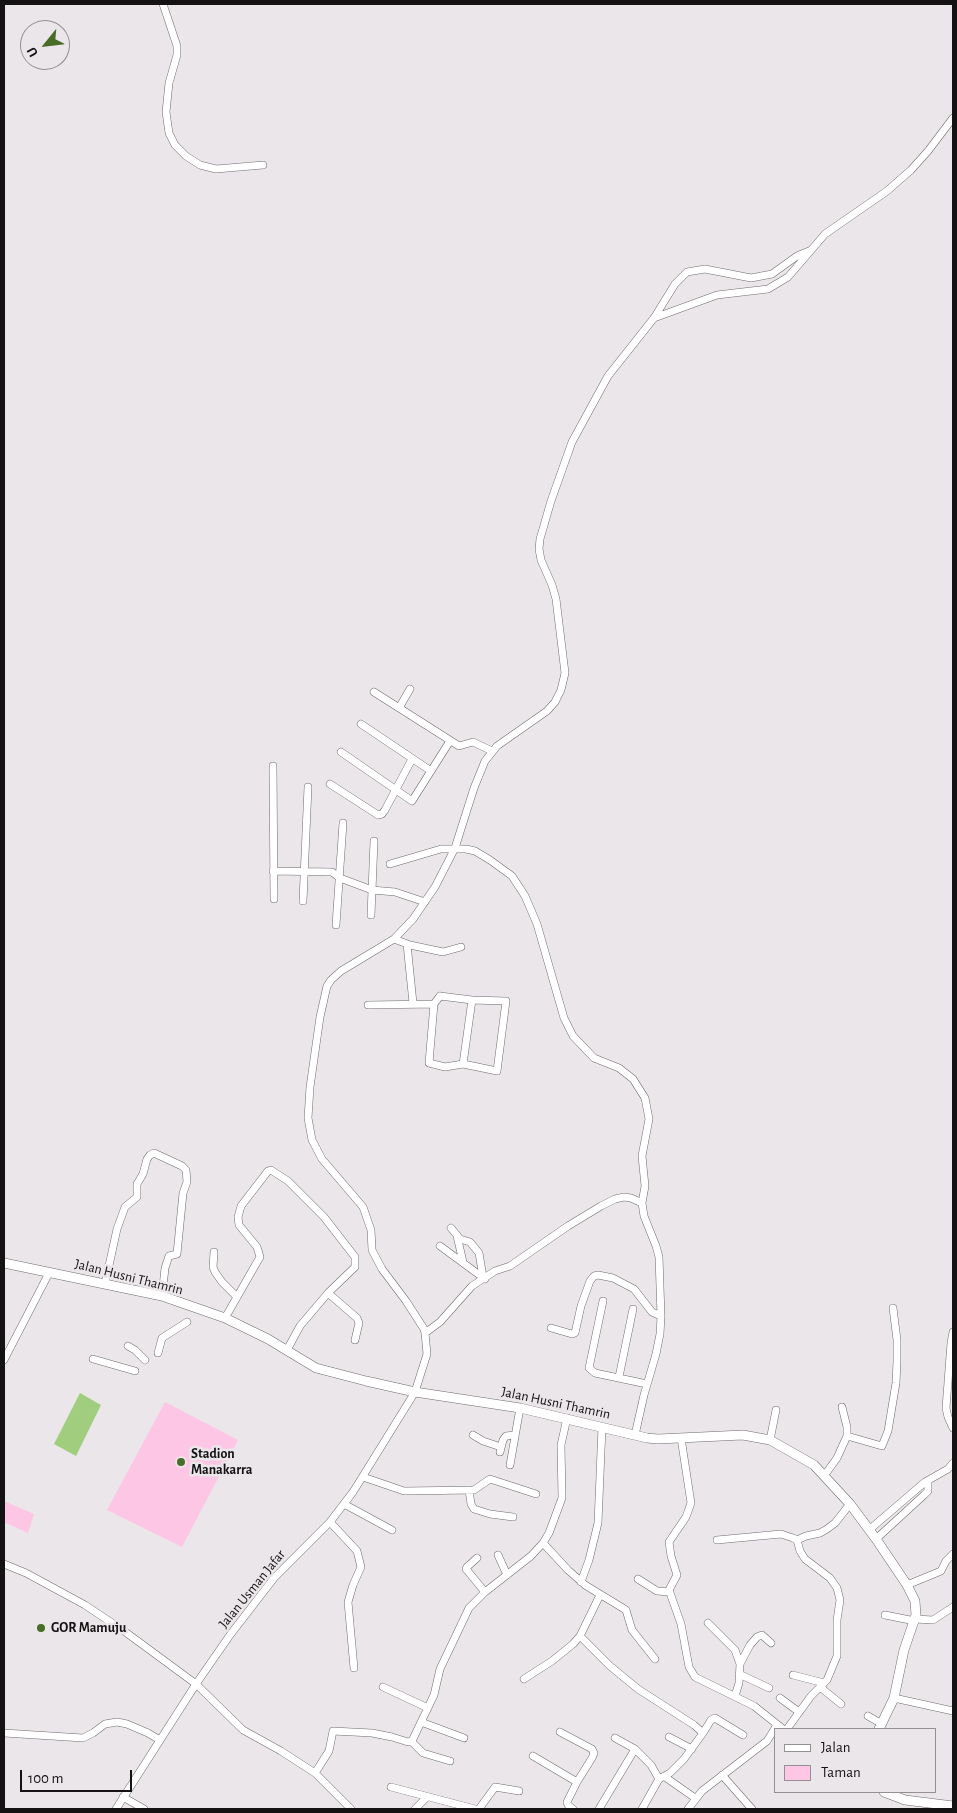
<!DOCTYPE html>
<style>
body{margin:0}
#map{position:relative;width:957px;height:1813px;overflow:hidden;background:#ebe6e9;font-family:"Alegreya Sans",sans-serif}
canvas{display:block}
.frame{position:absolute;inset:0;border:5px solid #141213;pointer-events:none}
.legend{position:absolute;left:774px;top:1728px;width:162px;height:65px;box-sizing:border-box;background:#ebe6e9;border:1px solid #959193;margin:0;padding:6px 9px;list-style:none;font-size:15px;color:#141213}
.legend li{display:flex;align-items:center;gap:10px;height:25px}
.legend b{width:25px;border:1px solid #959193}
.north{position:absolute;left:20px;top:20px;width:50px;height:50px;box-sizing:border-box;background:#ebe6e9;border:1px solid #959193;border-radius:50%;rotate:241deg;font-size:14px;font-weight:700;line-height:20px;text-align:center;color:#141213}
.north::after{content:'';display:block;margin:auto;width:18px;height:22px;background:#486d26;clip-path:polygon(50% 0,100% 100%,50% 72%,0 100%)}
.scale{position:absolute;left:20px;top:1770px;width:112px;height:22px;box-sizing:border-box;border:2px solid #141213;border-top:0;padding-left:6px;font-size:15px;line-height:18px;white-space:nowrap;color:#141213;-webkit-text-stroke:4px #ebe6e9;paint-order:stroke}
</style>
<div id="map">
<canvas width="957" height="1813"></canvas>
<div class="frame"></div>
<ul class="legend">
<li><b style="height:6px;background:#fff"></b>Jalan</li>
<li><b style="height:14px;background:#fec6e5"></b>Taman</li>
</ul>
<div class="north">U</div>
<div class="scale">100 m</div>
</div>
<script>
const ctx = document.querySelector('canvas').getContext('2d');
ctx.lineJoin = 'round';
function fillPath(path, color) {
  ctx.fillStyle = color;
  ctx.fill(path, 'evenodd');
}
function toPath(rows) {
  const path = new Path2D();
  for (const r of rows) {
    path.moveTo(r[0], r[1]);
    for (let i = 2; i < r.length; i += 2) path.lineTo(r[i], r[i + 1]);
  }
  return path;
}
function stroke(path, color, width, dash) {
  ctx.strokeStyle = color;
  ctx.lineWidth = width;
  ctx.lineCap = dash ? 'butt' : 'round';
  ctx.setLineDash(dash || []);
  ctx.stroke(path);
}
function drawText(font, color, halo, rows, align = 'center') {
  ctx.font = font + ' "Alegreya Sans",sans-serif';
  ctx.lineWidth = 5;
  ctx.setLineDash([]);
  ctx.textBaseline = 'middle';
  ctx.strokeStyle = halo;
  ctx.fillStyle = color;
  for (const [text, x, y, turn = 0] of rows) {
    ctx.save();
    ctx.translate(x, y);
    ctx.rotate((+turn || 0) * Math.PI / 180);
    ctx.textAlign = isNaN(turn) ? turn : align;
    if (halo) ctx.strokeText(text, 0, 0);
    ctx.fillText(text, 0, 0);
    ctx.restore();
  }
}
fillPath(toPath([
 [165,1402,238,1440,182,1547,107,1510],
 [4,1501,34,1514,28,1533,4,1522]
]), '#fec6e5');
fillPath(toPath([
 [80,1393,101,1405,76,1456,54,1444]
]), '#a1ce7e');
const minor = toPath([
 [163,4,177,46,177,55,169,83,166,112,169,133,175,145,186,156,200,165,216,169,263,165],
 [654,318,717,295,768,289,788,277,825,234,887,191,911,170,928,151,953,118],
 [374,692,459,746,473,742,492,751],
 [399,708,410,689],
 [361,724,431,771],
 [341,752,412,801,450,741],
 [273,766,274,899],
 [330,784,378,815,382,814,385,810,412,759],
 [390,864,441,849,466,849,475,851,490,860,512,876,525,896,537,924,564,1018,573,1036,594,1058,619,1068,633,1079,645,1098,649,1119,642,1156,645,1186,642,1203,644,1216,656,1246,659,1257,661,1316,660,1334,656,1354,644,1395,635,1435],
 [273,871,332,872,340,878,372,890,395,892,425,902],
 [303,901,308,787],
 [371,915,374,841],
 [336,925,343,823],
 [394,939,410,945,443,952,461,947],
 [407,944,413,1003],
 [440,996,472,1000,506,1001,497,1071,463,1064,445,1067,429,1063,434,1004,440,996],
 [368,1005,434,1004],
 [463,1064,472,1000],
 [451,1228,460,1239,470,1242,479,1253,483,1277],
 [457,1236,463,1262],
 [440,1246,485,1279],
 [214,1252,213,1267,215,1272,222,1282,237,1297],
 [105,1284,117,1229,125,1207,137,1197,137,1184,143,1174,147,1159,150,1155,154,1153,182,1166,186,1170,187,1182,183,1193,177,1254,169,1256,165,1268,162,1296],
 [603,1301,589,1368,595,1373,647,1384],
 [225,1318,260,1257,257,1247,239,1225,238,1217,241,1206,268,1171,271,1170,288,1181,324,1217,355,1257,355,1267,328,1293],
 [551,1328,572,1334,575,1333,581,1306,590,1281,594,1276,598,1275,613,1278,634,1289,652,1312,661,1316],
 [953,1332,951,1343,946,1408,948,1417,953,1428],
 [425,1333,440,1322,472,1286,495,1271,510,1266,568,1226,601,1206,615,1199,624,1197,631,1198,642,1203],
 [128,1346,135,1350,145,1360],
 [287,1350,300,1326,328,1293,357,1318,359,1323,355,1340],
 [158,1353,162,1338,187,1322],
 [93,1359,135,1371],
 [4,1360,49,1273],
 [619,1377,633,1309],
 [473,1435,483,1441,501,1447],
 [847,1436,882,1446,888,1431,896,1383,897,1361,897,1340,893,1308],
 [681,1438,691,1503,686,1517,669,1542,671,1556,677,1575,669,1590,681,1624,689,1667,695,1677,754,1706,783,1729],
 [770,1440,776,1410],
 [500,1452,503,1440,506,1436,515,1435],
 [510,1465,520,1408],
 [824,1476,837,1458,847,1436,847,1427,842,1407],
 [363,1477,404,1491,474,1490,490,1479,536,1494],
 [469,1490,471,1504,474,1509,490,1514,513,1517],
 [344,1504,392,1530],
 [330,1522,357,1551,361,1567,353,1585,348,1602,354,1668],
 [869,1530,925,1482,948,1469,953,1463],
 [876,1539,924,1495,928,1491,928,1481],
 [717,1540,781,1534,793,1538,797,1540,800,1551,805,1559,830,1578,837,1588,840,1600,837,1620,837,1656,827,1680,811,1696,787,1729],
 [797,1540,806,1536,820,1533,827,1529,835,1523,850,1504],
 [543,1543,568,1570,585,1585,626,1610,632,1630,655,1659],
 [498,1555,507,1575],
 [477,1558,467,1567,466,1569,485,1592],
 [4,1564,26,1573,85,1605,124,1631,196,1684,243,1730,281,1751,315,1773,351,1809],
 [638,1579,657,1591,670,1592],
 [581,1582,589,1560,598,1523,602,1427],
 [907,1585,941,1571,946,1561,953,1554],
 [600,1595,580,1636,610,1666,638,1689,694,1725,703,1733,711,1720,715,1718,743,1735],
 [885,1615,915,1621],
 [915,1619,933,1620,953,1607],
 [708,1623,735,1650,740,1664],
 [739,1674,769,1688],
 [793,1675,824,1683],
 [524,1679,552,1661,573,1644,580,1636],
 [383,1687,428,1708],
 [820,1687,841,1704],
 [735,1696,739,1683,740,1664,750,1645,757,1637,762,1635,771,1643],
 [780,1698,799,1712],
 [894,1698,953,1711],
 [868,1716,882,1724],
 [421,1722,464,1738],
 [560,1732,592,1749,594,1753,592,1758,577,1782],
 [4,1733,83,1738,93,1733,105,1724,117,1722,127,1724,148,1733,160,1740],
 [669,1737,692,1749],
 [411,1741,423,1753,450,1761],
 [635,1749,651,1765,659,1779,642,1809],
 [533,1756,577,1782,567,1802,568,1805,573,1809],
 [315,1773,329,1751,333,1731,372,1733,392,1737,408,1742,412,1741,434,1695,440,1669,469,1608,485,1592,531,1556,543,1543,549,1533,562,1498,561,1445,567,1418],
 [722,1775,752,1809],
 [665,1777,695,1798],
 [659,1779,670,1773,684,1759,703,1733],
 [391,1787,475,1809],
 [123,1797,144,1809],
 [116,1809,196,1684,230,1635,274,1578,330,1522,353,1492,415,1392,427,1354,425,1333,424,1329,406,1301,382,1269,372,1250,371,1230,363,1207,322,1159,312,1140,308,1118,310,1087,320,1017,327,986,331,980,341,971,394,939,413,919,435,887,455,848,474,788,485,761,497,746,547,711,555,702,561,690,565,673,556,599,552,585,541,560,539,549,540,539,551,501,572,442,608,376,654,318,675,284,687,272,705,269,751,278,772,274,797,256,809,251],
 [415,1809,427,1797],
 [479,1809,495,1787,519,1791],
 [599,1809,635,1749,615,1738],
 [688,1809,702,1791,767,1741,777,1725]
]);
const tertiary = toPath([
 [4,1263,162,1296,225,1318,268,1339,316,1368,366,1381,415,1392,520,1408,647,1438,658,1439,743,1435,770,1440,786,1449,814,1465,850,1504,876,1539,907,1585,915,1601,916,1615,904,1650,894,1698,879,1729],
 [884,1792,905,1800,953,1806]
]);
stroke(minor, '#6f6b6d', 8);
stroke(tertiary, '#6f6b6d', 10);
stroke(minor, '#fff', 7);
stroke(tertiary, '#fff', 9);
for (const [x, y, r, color] of [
 [181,1462,5,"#486d26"],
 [41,1628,5,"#486d26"]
]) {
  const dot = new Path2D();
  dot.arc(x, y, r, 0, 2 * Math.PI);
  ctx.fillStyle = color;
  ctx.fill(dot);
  stroke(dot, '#ebe6e9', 2);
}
drawText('14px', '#141213', '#ebe6e9', [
 ["Jalan Husni Thamrin",129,1277,14],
 ["Jalan Husni Thamrin",556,1403,12],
 ["Jalan Usman Jafar",252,1589,-51]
]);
drawText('bold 14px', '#141213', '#ebe6e9', [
 ["Stadion",191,1454],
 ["Manakarra",191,1470],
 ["GOR Mamuju",51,1628]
], 'left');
</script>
